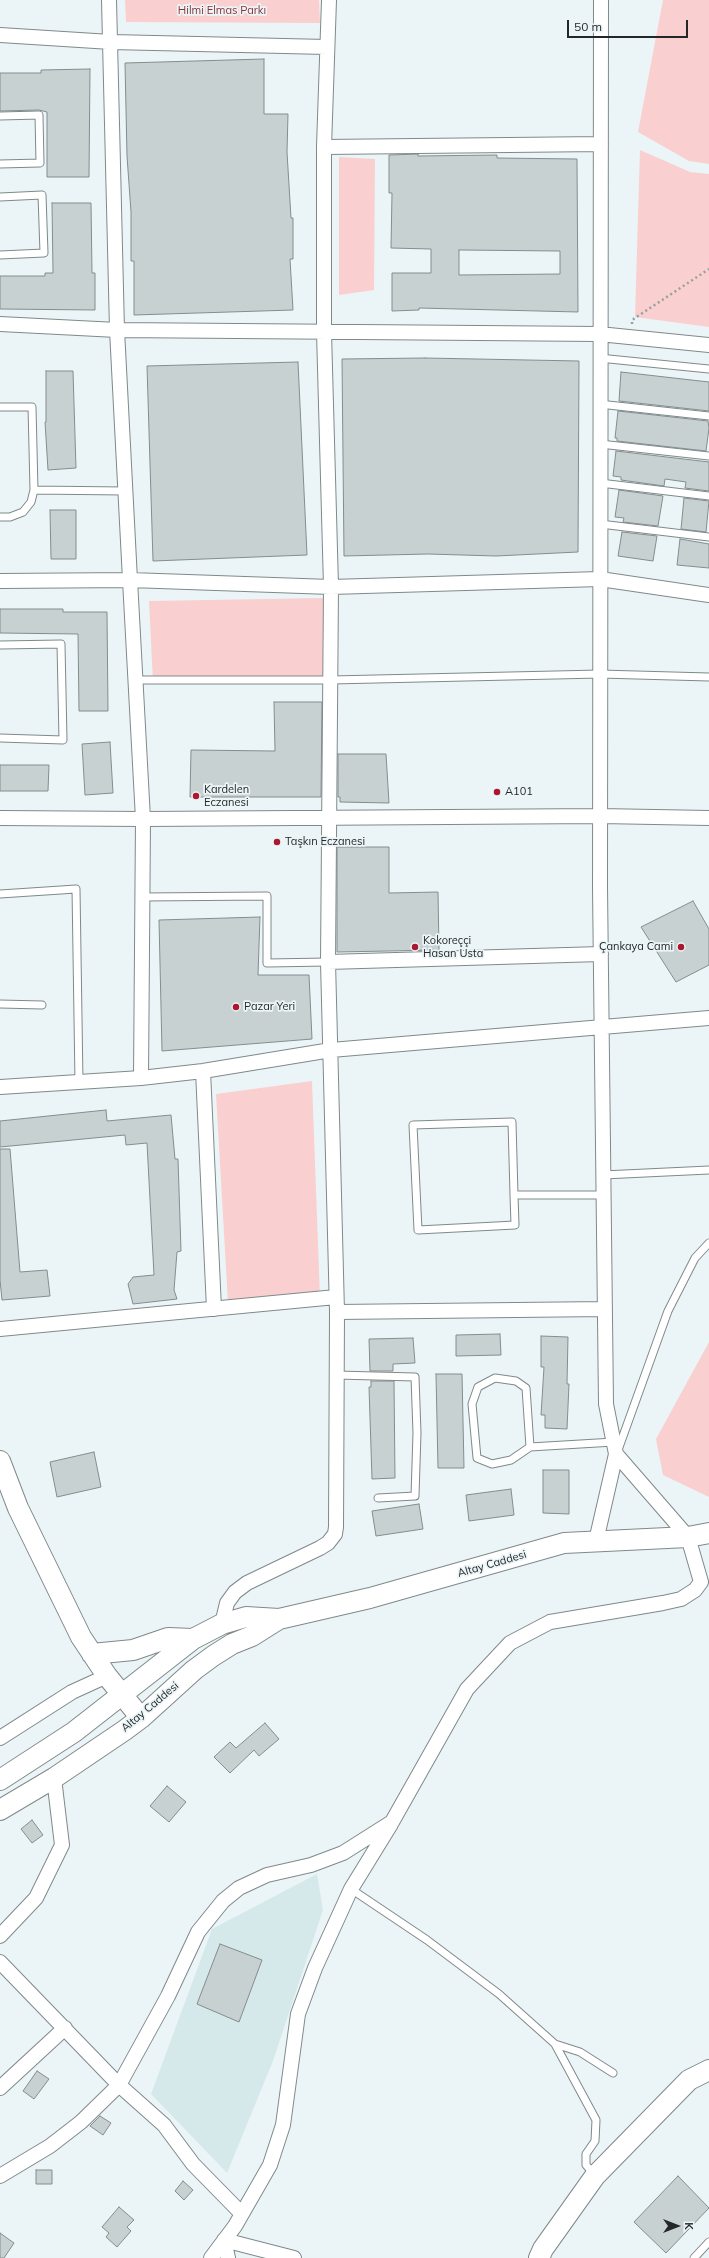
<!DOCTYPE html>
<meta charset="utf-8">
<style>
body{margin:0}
#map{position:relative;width:709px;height:2258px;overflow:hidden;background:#ebf5f7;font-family:Mulish,sans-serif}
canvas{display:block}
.north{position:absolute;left:657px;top:2206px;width:40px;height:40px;-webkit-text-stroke:3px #ebf5f7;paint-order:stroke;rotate:90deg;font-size:11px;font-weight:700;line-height:16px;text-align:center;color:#232727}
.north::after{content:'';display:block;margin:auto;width:14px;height:18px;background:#232727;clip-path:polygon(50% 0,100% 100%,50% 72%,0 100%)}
.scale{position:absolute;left:567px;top:20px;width:121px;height:18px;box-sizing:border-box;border:2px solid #232727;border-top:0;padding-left:5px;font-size:12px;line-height:14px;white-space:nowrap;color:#232727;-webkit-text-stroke:3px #ebf5f7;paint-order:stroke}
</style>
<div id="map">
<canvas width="709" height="2258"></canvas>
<div class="north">K</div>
<div class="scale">50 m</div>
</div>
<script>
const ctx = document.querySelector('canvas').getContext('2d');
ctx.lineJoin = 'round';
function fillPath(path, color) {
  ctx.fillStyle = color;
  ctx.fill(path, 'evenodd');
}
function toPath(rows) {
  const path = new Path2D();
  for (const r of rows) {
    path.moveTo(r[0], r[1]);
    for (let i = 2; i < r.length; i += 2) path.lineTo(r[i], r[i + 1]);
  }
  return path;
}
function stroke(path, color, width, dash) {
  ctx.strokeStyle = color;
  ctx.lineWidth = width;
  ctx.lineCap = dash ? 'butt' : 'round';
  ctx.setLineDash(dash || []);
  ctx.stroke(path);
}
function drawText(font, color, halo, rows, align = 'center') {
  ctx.font = font + ' Mulish,sans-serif';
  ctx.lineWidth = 3.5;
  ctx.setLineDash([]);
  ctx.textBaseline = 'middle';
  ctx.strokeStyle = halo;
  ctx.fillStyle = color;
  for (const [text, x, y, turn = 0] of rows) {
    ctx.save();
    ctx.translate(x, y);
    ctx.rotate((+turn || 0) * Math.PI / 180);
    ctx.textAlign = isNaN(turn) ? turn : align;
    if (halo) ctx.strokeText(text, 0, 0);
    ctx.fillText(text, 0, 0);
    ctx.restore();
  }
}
fillPath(toPath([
 [317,1874,323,1910,273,2061,227,2173,151,2094,212,1929]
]), '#d5e9eb');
fillPath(toPath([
 [125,0,319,0,320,23,126,22],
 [663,0,709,0,709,164,689,161,638,132],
 [640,150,690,172,709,174,709,327,635,317],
 [339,157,375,159,374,290,339,295],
 [324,598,323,678,153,682,149,601],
 [312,1081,320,1298,228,1303,216,1094],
 [709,1342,709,1497,663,1475,656,1439]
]), '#f9d0cf');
const building = toPath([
 [264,59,264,114,288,114,287,152,291,218,293,218,293,259,290,259,293,310,134,315,134,261,131,261,131,212,127,156,125,63,264,59],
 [90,69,89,177,47,177,47,112,39,110,0,111,0,73,41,73,41,70,90,69],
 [418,154,418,156,497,155,497,158,577,159,578,312,419,308,419,310,392,311,392,273,431,273,431,249,391,248,392,193,389,193,389,155,418,154],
 [459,250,560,251,560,274,459,275,459,250],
 [52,203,91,203,92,273,95,273,95,310,0,309,0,276,45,276,45,273,53,273,52,203],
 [425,358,579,361,578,552,496,556,428,554,344,556,342,359,425,358],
 [298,362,307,555,153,561,147,366,298,362],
 [46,371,73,371,76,468,48,470,45,422,46,422,46,371],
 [621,372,709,382,709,411,619,401,621,372],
 [618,411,708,421,709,428,706,451,617,441,617,438,615,438,618,411],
 [616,451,709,462,709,491,685,488,686,482,665,479,664,486,621,480,621,477,613,476,616,451],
 [619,490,663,496,658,526,623,522,624,518,615,517,619,490],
 [684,498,709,501,706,532,681,529,684,498],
 [50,510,76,510,76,559,51,559,50,510],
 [622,532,657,536,653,561,618,556,622,532],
 [680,539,709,544,709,568,677,565,680,539],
 [0,609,63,609,63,612,107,612,108,711,79,711,78,634,0,633,0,609],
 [274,702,322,702,321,797,190,797,191,750,275,751,274,702],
 [110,742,113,793,85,795,82,744,110,742],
 [338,754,386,754,389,803,340,802,340,797,338,797,338,754],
 [0,765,49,765,48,791,0,791,0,765],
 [337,847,389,847,389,893,438,892,439,950,337,952,337,847],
 [693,901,709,929,709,965,676,982,641,927,693,901],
 [260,917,258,975,309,975,312,1039,162,1051,159,920,260,917],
 [106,1110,107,1121,171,1115,175,1159,178,1159,181,1251,177,1252,174,1290,177,1299,133,1304,128,1284,133,1277,154,1275,147,1143,126,1145,125,1135,0,1147,0,1121,106,1110],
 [0,1149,10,1149,20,1272,47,1270,50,1296,2,1300,0,1280,0,1149],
 [500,1334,501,1355,456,1356,456,1335,500,1334],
 [541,1336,568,1337,567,1384,569,1384,567,1429,545,1428,545,1415,541,1415,544,1367,541,1367,541,1336],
 [413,1338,415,1363,393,1364,393,1371,370,1371,369,1339,413,1338],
 [436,1374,462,1374,464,1468,438,1468,436,1374],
 [371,1381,394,1381,395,1478,372,1479,369,1387,371,1387,371,1381],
 [94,1452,101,1487,57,1497,50,1462,94,1452],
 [543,1470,569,1470,569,1514,543,1513,543,1470],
 [511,1489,514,1515,469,1521,466,1495,511,1489],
 [419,1504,423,1529,376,1536,372,1511,419,1504],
 [265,1723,279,1739,259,1756,254,1750,230,1773,214,1757,230,1742,236,1748,265,1723],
 [167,1786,186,1802,169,1822,150,1806,167,1786],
 [32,1820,43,1835,32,1843,21,1829,32,1820],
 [220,1944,262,1960,239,2022,197,2004,220,1944],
 [37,2071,49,2079,34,2099,23,2091,37,2071],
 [100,2116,111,2123,103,2135,90,2126,100,2116],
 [36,2170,52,2170,52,2184,36,2184,36,2170],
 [678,2176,709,2208,666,2253,634,2222,678,2176],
 [183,2181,193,2190,184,2200,175,2191,183,2181],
 [119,2207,134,2220,127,2227,131,2231,117,2247,106,2237,109,2233,102,2227,119,2207],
 [0,2233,14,2243,4,2258,0,2258,0,2233]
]);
fillPath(building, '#c7d1d2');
stroke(building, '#848d8e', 1);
const lane = toPath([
 [0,116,39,115,40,163,0,164],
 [0,197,42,195,44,253,0,255],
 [599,358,709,369],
 [599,404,709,416],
 [0,407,32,407,34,490,31,502,23,512,10,517,0,517],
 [600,444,709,456],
 [600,483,709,496],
 [34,490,125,491],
 [600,524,709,537],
 [0,645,61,644,63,740,0,738],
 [135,680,331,680,600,674,709,677],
 [0,894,76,889,79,1082],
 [142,897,267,896,267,963,328,962],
 [0,1004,42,1005],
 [603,1175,709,1170],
 [514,1195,515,1225,418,1230,413,1125,512,1122,514,1195,604,1195],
 [336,1375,415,1377,417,1433,415,1496,378,1498],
 [530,1447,511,1460,492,1464,477,1458,472,1404,478,1387,495,1378,516,1381,526,1388,530,1447,614,1442],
 [618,1450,668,1311,695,1258,709,1243],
 [351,1889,427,1940,499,1994,555,2044,596,2120,595,2141,586,2154,586,2165,594,2174],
 [555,2044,580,2052,613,2073],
 [694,2258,709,2242]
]);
const street = toPath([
 [329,0,324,147,601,144],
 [0,35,111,42,327,47],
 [0,324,117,330,599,334,709,345],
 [0,581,130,580,117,330,109,0],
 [709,595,600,579,331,587,130,580,143,819,141,1078,203,1071,331,1050,709,1018],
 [0,818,143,819,600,816,709,818],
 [328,962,601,954],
 [203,1071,214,1309],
 [0,1087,141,1078],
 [337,1312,605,1309],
 [0,1329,336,1297],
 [596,1541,616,1454,606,1404,600,887,601,0],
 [222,1624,227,1603,235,1592,247,1583,320,1548,328,1543,335,1534,336,1527,337,1312,328,962,331,587,324,332,324,147],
 [0,1738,72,1692,107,1676],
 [0,1936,36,1898,62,1845,54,1778],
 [0,1962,119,2085,164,2125,193,2164,242,2214],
 [0,2088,65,2028],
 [0,2176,50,2146,81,2122,119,2085,168,1996,198,1932,223,1901,239,1888,267,1875,311,1865,343,1853,392,1822,467,1689,510,1643,550,1622,663,1603,681,1599,695,1590,701,1582,688,1537,616,1454],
 [211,2258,235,2226,270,2165,283,2125,298,2014,315,1968,351,1889,391,1824],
 [228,2258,224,2240,294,2258]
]);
const secondary = toPath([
 [0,1461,18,1508,81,1637,107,1676,141,1718],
 [92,1654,133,1650,168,1638,193,1639],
 [0,1780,74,1732,193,1639,222,1624,246,1617,279,1619,370,1598,564,1543,688,1537,709,1533],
 [0,1810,54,1778,125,1730,141,1718,194,1670,213,1656,232,1644,252,1636,279,1619],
 [539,2258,543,2249,595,2176,689,2080,709,2070]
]);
stroke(lane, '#80898a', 9);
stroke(street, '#80898a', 16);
stroke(secondary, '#80898a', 22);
stroke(toPath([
 [632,324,632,320,709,269]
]), '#979fa0', 2.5, [2, 3]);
stroke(lane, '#fff', 7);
stroke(street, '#fff', 14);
stroke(secondary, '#fff', 20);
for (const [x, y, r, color] of [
 [497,792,4,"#ac1730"],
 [196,796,4,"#ac1730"],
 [277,842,4,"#ac1730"],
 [415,947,4,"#ac1730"],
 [681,947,4,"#ac1730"],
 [236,1007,4,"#ac1730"]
]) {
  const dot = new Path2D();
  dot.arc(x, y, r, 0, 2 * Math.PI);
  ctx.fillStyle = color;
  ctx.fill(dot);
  stroke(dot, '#ebf5f7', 1.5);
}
drawText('11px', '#893338', '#ebf5f7', [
 ["Hilmi Elmas Parkı",222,11]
]);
drawText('11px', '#232727', '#ebf5f7', [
 ["Kardelen",204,790],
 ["Eczanesi",204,803],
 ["A101",505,792],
 ["Taşkın Eczanesi",285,842],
 ["Kokoreççi",423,941],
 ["Hasan Usta",423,954],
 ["Çankaya Cami",673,947,"right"],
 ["Pazar Yeri",244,1007]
], 'left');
drawText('11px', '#232727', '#ebf5f7', [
 ["Altay Caddesi",492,1564,-16],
 ["Altay Caddesi",150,1707,-40]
]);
</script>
